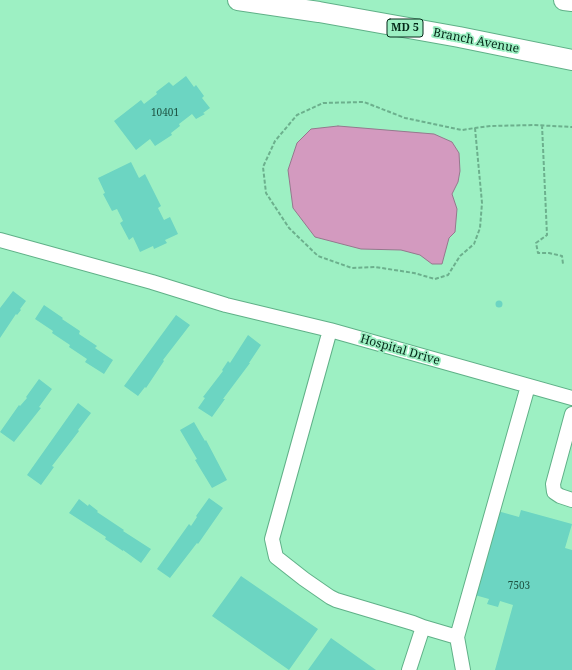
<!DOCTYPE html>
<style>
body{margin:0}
canvas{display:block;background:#9df0c3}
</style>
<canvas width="572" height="670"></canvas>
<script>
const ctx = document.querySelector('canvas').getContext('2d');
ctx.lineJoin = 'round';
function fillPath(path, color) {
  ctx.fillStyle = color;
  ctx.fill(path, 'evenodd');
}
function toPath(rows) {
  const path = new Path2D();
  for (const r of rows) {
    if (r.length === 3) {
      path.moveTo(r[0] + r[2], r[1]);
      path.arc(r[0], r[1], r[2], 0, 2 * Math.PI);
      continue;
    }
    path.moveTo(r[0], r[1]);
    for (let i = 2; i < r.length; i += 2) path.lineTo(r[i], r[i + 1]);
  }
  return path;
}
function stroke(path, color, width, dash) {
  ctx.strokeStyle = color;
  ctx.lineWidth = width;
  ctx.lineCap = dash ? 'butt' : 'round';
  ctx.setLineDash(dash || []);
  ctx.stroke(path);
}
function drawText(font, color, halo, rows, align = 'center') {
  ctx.font = font + ' "Noto Serif",serif';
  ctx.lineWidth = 3.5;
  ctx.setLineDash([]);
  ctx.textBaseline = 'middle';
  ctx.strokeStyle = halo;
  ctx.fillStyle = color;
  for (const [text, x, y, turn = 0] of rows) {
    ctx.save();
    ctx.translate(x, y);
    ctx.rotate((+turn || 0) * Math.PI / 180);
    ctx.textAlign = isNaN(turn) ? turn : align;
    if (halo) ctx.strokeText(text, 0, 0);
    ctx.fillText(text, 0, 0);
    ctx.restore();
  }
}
const water = toPath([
 [338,126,434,134,452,142,459,153,460,171,458,182,452,194,457,209,455,232,449,238,442,264,432,264,420,255,401,250,361,249,315,237,293,208,288,170,297,143,311,129,338,126]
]);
fillPath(water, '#d39abf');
stroke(water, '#95788d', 1);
fillPath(toPath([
 [186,76,194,87,196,85,204,96,202,98,210,108,203,113,205,114,196,119,192,114,179,124,180,126,171,133,172,135,155,146,150,139,136,150,114,121,141,100,144,104,157,94,156,92,169,82,173,86],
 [131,162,139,178,145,174,161,206,158,208,164,220,170,217,178,234,165,240,167,243,154,249,153,246,140,252,133,237,129,240,120,223,123,221,117,209,112,211,103,194,105,193,98,178],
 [13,291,26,301,20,309,21,310,17,315,16,314,0,338,0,308],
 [499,304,3.5],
 [44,305,63,318,62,319,80,331,79,334,97,346,95,348,113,360,104,374,85,362,87,359,69,347,70,345,52,333,53,331,35,319],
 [176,315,190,325,163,360,164,361,146,388,145,387,138,396,124,386],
 [248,335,261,345,249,363,250,363,223,399,225,399,212,417,198,408,205,398,203,397,223,371,222,370,228,361,230,363],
 [39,379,52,389,39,407,41,408,14,442,0,432,19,405,20,406,27,398,26,397],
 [78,403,91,413,78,430,79,431,52,466,54,467,41,485,27,475],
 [194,422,205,441,206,440,227,480,212,488,195,460,197,459,180,430],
 [209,498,223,508,198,544,197,543,170,578,157,569,189,524,191,526,197,517,196,516],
 [79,499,88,506,89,504,98,511,97,512,124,530,123,531,151,549,141,563,123,550,123,551,105,539,106,537,69,513],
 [487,508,519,517,521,510,572,524,565,548,572,550,572,670,495,670,513,605,500,601,498,607,487,604,489,599,464,592],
 [241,576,318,629,289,670,212,616],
 [331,638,376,670,308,670]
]), '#6cd5c2');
const minor = toPath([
 [0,240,152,282,226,305,330,330,572,398],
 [330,330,272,539,276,557,304,579,330,597,336,600,413,623,423,627,457,637],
 [572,414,553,484,554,492,560,496,572,500],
 [409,670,423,627],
 [463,670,457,637,528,386]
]);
const highway = toPath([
 [238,0,319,12,459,37,572,60],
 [564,0,572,1]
]);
stroke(minor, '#60b188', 16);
stroke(highway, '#60b188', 22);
stroke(toPath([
 [542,125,547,235,536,243,538,253,549,253,562,256,563,264],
 [475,128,482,203,480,228,474,244,460,256,448,275,435,279,414,273,375,267,352,268,318,256,289,228,266,193,263,167,275,141,297,115,323,103,364,102,405,118,462,130,475,128,491,126,534,125,572,127]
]), '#6cb08d', 2, [4, 2]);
stroke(minor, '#fff', 14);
stroke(highway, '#fff', 20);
drawText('10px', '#1e5342', null, [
 ["10401",165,113],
 ["7503",519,586]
]);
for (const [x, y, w] of [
 [405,28,36]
]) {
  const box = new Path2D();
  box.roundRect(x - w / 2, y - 9, w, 18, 3);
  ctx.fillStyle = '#9df0c3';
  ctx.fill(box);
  stroke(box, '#042818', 1);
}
drawText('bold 11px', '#042818', null, [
 ["MD 5",405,28]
]);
drawText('12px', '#042818', '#9df0c3', [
 ["Branch Avenue",476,41,11],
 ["Hospital Drive",400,350,16]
]);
</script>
